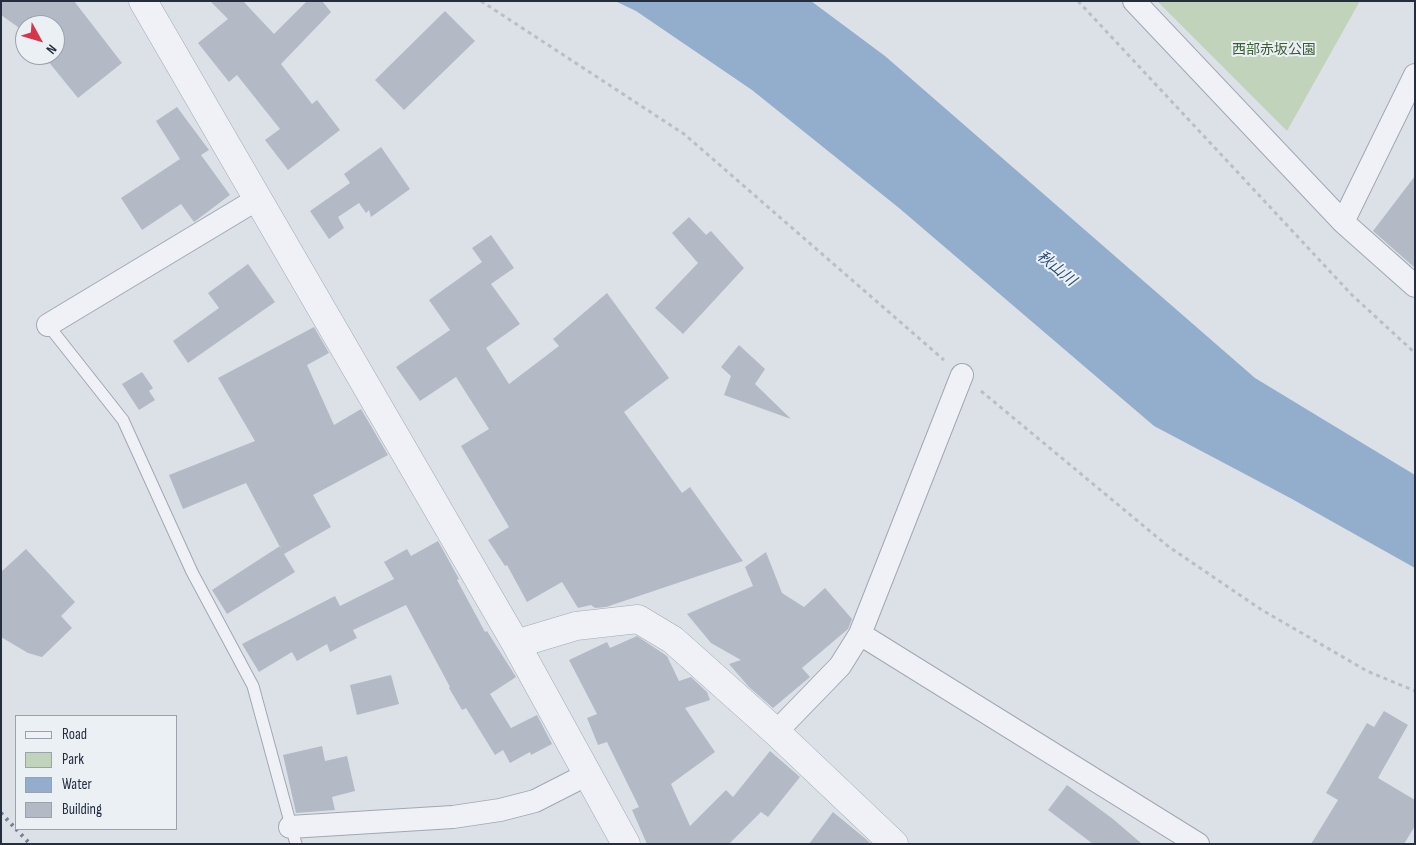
<!DOCTYPE html>
<meta charset="utf-8">
<style>
body{margin:0}
#map{position:relative;width:1416px;height:845px;overflow:hidden;background:#dce1e8;font-family:"Sofia Sans Condensed",sans-serif}
canvas{display:block}
.frame{position:absolute;inset:0;border:2px solid #242e3f;pointer-events:none}
.legend{position:absolute;left:15px;top:715px;width:162px;height:115px;box-sizing:border-box;background:#ebf0f5;border:1px solid #9ba2ac;margin:0;padding:6px 9px;list-style:none;font-size:15px;color:#242e3f}
.legend li{display:flex;align-items:center;gap:10px;height:25px}
.legend b{width:25px;border:1px solid #9ba2ac}
.north{position:absolute;left:15px;top:15px;width:50px;height:50px;box-sizing:border-box;background:#ebf0f5;border:1px solid #9ba2ac;border-radius:50%;rotate:129deg;font-size:14px;font-weight:700;line-height:20px;text-align:center;color:#242e3f}
.north::after{content:'';display:block;margin:auto;width:18px;height:22px;background:#da344c;clip-path:polygon(50% 0,100% 100%,50% 72%,0 100%)}
</style>
<div id="map">
<canvas width="1416" height="845"></canvas>
<div class="frame"></div>
<ul class="legend">
<li><b style="height:6px;background:#eff1f6"></b>Road</li>
<li><b style="height:14px;background:#c2d3bc"></b>Park</li>
<li><b style="height:14px;background:#93aecc"></b>Water</li>
<li><b style="height:14px;background:#b3bac5"></b>Building</li>
</ul>
<div class="north">N</div>
</div>
<script>
const ctx = document.querySelector('canvas').getContext('2d');
ctx.lineJoin = 'round';
function fillPath(path, color) {
  ctx.fillStyle = color;
  ctx.fill(path, 'evenodd');
}
function toPath(rows) {
  const path = new Path2D();
  for (const r of rows) {
    path.moveTo(r[0], r[1]);
    for (let i = 2; i < r.length; i += 2) path.lineTo(r[i], r[i + 1]);
  }
  return path;
}
function stroke(path, color, width, dash) {
  ctx.strokeStyle = color;
  ctx.lineWidth = width;
  ctx.lineCap = dash ? 'butt' : 'round';
  ctx.setLineDash(dash || []);
  ctx.stroke(path);
}
function drawText(font, color, halo, rows, align = 'center') {
  ctx.font = font + ' "Sofia Sans Condensed","Noto Sans JP",sans-serif';
  ctx.lineWidth = 4;
  ctx.setLineDash([]);
  ctx.textBaseline = 'middle';
  ctx.strokeStyle = halo;
  ctx.fillStyle = color;
  for (const [text, x, y, turn = 0] of rows) {
    ctx.save();
    ctx.translate(x, y);
    ctx.rotate((+turn || 0) * Math.PI / 180);
    ctx.textAlign = isNaN(turn) ? turn : align;
    if (halo) ctx.strokeText(text, 0, 0);
    ctx.fillText(text, 0, 0);
    ctx.restore();
  }
}
fillPath(toPath([
 [1157,1,1360,1,1287,131]
]), '#c2d3bc');
fillPath(toPath([
 [615,1,811,1,885,56,1255,378,1415,475,1415,568,1292,499,1154,426,899,208,752,90,636,11]
]), '#93aecc');
fillPath(toPath([
 [1,1,74,1,122,63,78,98,43,55,55,55,55,25,25,25,25,32,1,15],
 [210,1,243,1,274,34,307,1,322,1,331,12,281,64,312,104,317,100,340,130,288,170,265,140,280,129,237,75,229,82,198,43,228,19],
 [445,11,475,41,404,110,375,80],
 [177,107,209,150,201,155,230,195,194,222,181,204,142,230,121,198,180,159,156,121],
 [381,147,410,189,371,217,369,210,366,213,359,203,338,217,344,228,329,239,310,211,350,183,344,174],
 [1415,176,1415,268,1373,231],
 [689,217,706,235,711,231,744,268,683,334,655,308,698,263,672,233],
 [491,235,514,268,491,284,520,324,486,348,509,384,559,346,553,339,607,293,669,378,624,412,682,493,690,487,743,561,606,607,595,608,591,605,578,608,562,582,527,602,507,565,505,566,488,540,509,527,461,446,489,429,456,377,420,401,396,367,450,330,429,300,482,262,472,248],
 [248,264,275,302,188,363,173,341,219,308,208,293],
 [314,327,329,353,307,365,334,425,361,409,388,455,313,495,331,527,284,554,295,572,227,614,212,590,280,546,281,549,246,483,183,509,169,475,255,441,218,378],
 [739,345,765,369,755,384,791,419,724,395,731,376,721,367],
 [142,372,153,388,149,391,155,400,139,410,122,384],
 [438,541,459,579,457,580,485,632,487,631,516,677,490,694,511,728,537,715,552,744,531,755,530,752,510,763,503,750,495,755,466,708,462,710,449,688,450,687,406,605,353,630,357,638,330,652,327,644,297,661,292,652,259,672,242,644,335,596,340,606,394,579,384,562,407,549,411,556],
 [26,549,75,602,61,616,72,628,42,657,28,653,1,637,1,572],
 [766,552,782,593,804,607,825,588,852,619,848,629,802,668,810,677,773,708,749,687,729,664,741,660,711,643,687,614,753,586,745,567],
 [637,636,667,656,679,681,691,677,707,692,710,700,685,708,715,752,671,784,690,826,726,790,733,797,770,751,800,777,768,817,761,812,729,844,647,844,632,810,639,807,607,742,598,745,587,718,597,714,569,660,607,642,610,648],
 [391,675,399,704,357,715,350,685],
 [1384,711,1408,725,1378,778,1415,800,1415,826,1404,844,1311,844,1338,800,1326,793,1367,723,1374,727],
 [322,746,325,761,347,756,355,791,332,797,335,810,296,813,283,755],
 [1067,785,1113,819,1142,844,1093,844,1048,810],
 [833,812,867,840,871,844,809,844]
]), '#b3bac5');
const service = toPath([
 [48,325,123,420,192,572,253,686,296,844]
]);
const minor = toPath([
 [1134,1,1343,222],
 [1415,75,1343,222,1415,286],
 [48,325,259,198],
 [860,634,1198,844],
 [776,732,840,666,860,634,962,375],
 [290,827,453,817,500,810,535,801,588,774]
]);
const tertiary = toPath([
 [143,1,516,644,626,844],
 [516,644,576,626,638,619,673,640,776,732,894,844]
]);
stroke(service, '#a1a8b2', 13);
stroke(minor, '#a1a8b2', 24);
stroke(tertiary, '#a1a8b2', 29);
stroke(toPath([
 [481,1,684,134,944,360],
 [1078,1,1352,295,1415,353],
 [981,391,1169,547,1262,610,1367,671,1415,691]
]), '#babec6', 3, [4, 4]);
stroke(service, '#eff1f6', 11);
stroke(minor, '#eff1f6', 22);
stroke(tertiary, '#eff1f6', 28);
stroke(toPath([
 [1,813,16,829],
 [16,829,30,844]
]), '#748093', 4, [2.5, 5]);
drawText('14px', '#395c31', '#ebf0f5', [
 ["西部赤坂公園",1274,50]
]);
drawText('italic 15px', '#2b4c77', '#ebf0f5', [
 ["秋山川",1056,269,39]
]);
</script>
